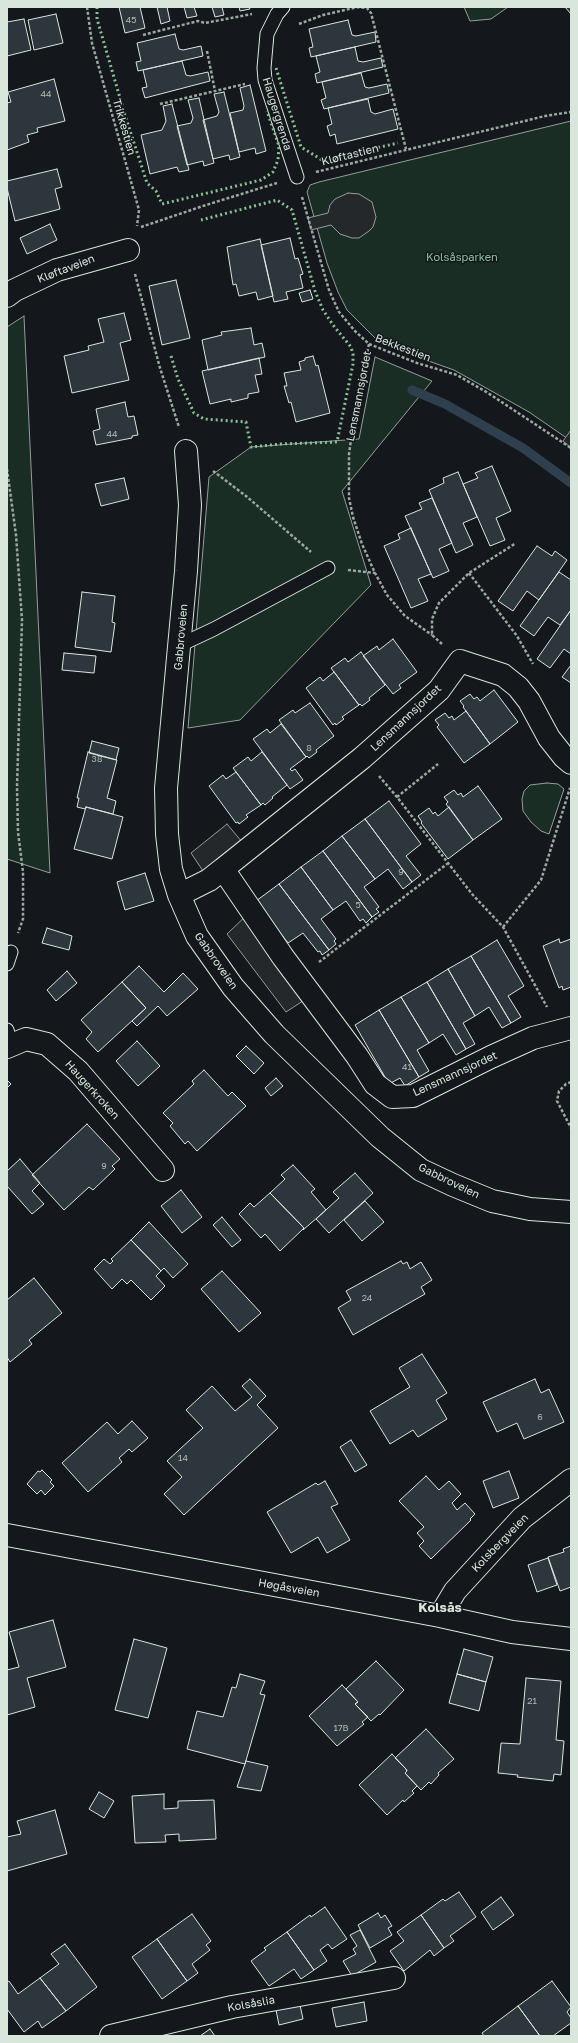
<!DOCTYPE html>
<meta charset="utf-8">
<style>
body{margin:0}
#map{position:relative;width:578px;height:2043px;overflow:hidden;background:#14181c;font-family:"Golos Text",sans-serif}
canvas{display:block}
.frame{position:absolute;inset:0;border:8px solid #d8e6dc;pointer-events:none}
</style>
<div id="map">
<canvas width="578" height="2043"></canvas>
<div class="frame"></div>
</div>
<script>
const ctx = document.querySelector('canvas').getContext('2d');
ctx.lineJoin = 'round';
function fillPath(path, color) {
  ctx.fillStyle = color;
  ctx.fill(path, 'evenodd');
}
function toPath(rows) {
  const path = new Path2D();
  for (const r of rows) {
    path.moveTo(r[0], r[1]);
    for (let i = 2; i < r.length; i += 2) path.lineTo(r[i], r[i + 1]);
  }
  return path;
}
function stroke(path, color, width, dash) {
  ctx.strokeStyle = color;
  ctx.lineWidth = width;
  ctx.lineCap = dash ? 'butt' : 'round';
  ctx.setLineDash(dash || []);
  ctx.stroke(path);
}
function drawText(font, color, halo, rows, align = 'center') {
  ctx.font = font + ' "Golos Text",sans-serif';
  ctx.lineWidth = 3;
  ctx.setLineDash([]);
  ctx.textBaseline = 'middle';
  ctx.strokeStyle = halo;
  ctx.fillStyle = color;
  for (const [text, x, y, turn = 0] of rows) {
    ctx.save();
    ctx.translate(x, y);
    ctx.rotate((+turn || 0) * Math.PI / 180);
    ctx.textAlign = isNaN(turn) ? turn : align;
    if (halo) ctx.strokeText(text, 0, 0);
    ctx.fillText(text, 0, 0);
    ctx.restore();
  }
}
const green = toPath([
 [464,7,508,7,491,19,470,21,464,7],
 [571,121,571,441,529,412,454,370,414,356,376,339,347,310,338,292,327,263,307,192,310,185,319,182,571,121],
 [24,316,50,873,7,859,7,327,24,316],
 [375,357,432,381,342,491,371,585,240,720,188,728,209,477,251,447,359,439,375,357],
 [547,783,558,784,564,789,549,834,541,831,531,822,523,811,522,799,524,791,530,785,547,783]
]);
fillPath(green, '#1a2d24');
stroke(green, '#939e99', 1);
const parking = toPath([
 [348,193,359,194,372,202,376,217,373,227,369,231,359,238,352,238,340,234,331,225,311,230,308,218,328,213,330,205,335,199,348,193],
 [571,430,571,448,563,441,571,430],
 [227,824,248,849,209,880,191,853,227,824],
 [251,911,312,995,286,1012,227,934,251,911]
]);
fillPath(parking, '#24282b');
stroke(parking, '#939e99', 1);
stroke(toPath([
 [412,390,445,404,523,448,571,483]
]), '#2f3f4d', 9);
const building = toPath([
 [119,7,140,7,145,28,125,33,119,7],
 [157,7,167,7,170,21,161,24,157,7],
 [184,7,194,7,197,16,187,18,184,7],
 [212,7,222,7,224,15,215,17,212,7],
 [239,7,249,7,250,9,240,11,239,7],
 [565,7,571,7,571,14,565,7],
 [56,14,63,43,34,50,28,20,56,14],
 [24,19,31,50,7,56,7,22,24,19],
 [348,20,352,35,356,36,375,32,376,42,311,57,309,48,313,47,309,29,348,20],
 [175,34,179,49,183,50,201,46,203,56,138,71,136,62,141,61,137,43,175,34],
 [355,47,358,61,363,62,381,58,383,67,317,83,315,74,320,72,316,56,355,47],
 [182,61,186,75,190,76,208,72,210,81,145,98,142,88,147,87,143,70,182,61],
 [361,73,365,87,369,88,387,84,389,93,324,109,321,100,326,98,322,82,361,73],
 [54,79,65,121,37,128,38,132,27,135,29,142,7,150,7,103,11,102,8,92,54,79],
 [250,85,266,151,256,154,255,148,239,152,230,113,243,110,244,106,240,88,250,85],
 [224,92,240,157,230,160,229,155,213,159,203,120,217,116,219,112,214,94,224,92],
 [199,98,214,163,204,166,203,161,187,165,177,126,191,123,193,118,188,100,199,98],
 [368,99,371,112,375,114,393,109,398,129,337,144,335,134,330,136,327,126,332,124,328,108,368,99],
 [172,104,189,170,179,172,177,167,150,174,141,135,162,130,166,121,163,106,172,104],
 [57,169,62,187,55,189,60,209,15,221,7,188,7,181,57,169],
 [50,224,57,240,27,254,20,238,50,224],
 [290,238,295,259,298,258,303,274,300,275,303,288,286,292,288,299,274,302,261,245,290,238],
 [260,239,273,296,258,300,256,292,239,296,236,284,233,285,227,247,260,239],
 [176,280,190,338,162,345,149,286,176,280],
 [310,290,313,299,302,302,299,293,310,290],
 [124,313,131,340,120,343,129,380,72,393,64,356,89,350,88,346,104,342,98,319,124,313],
 [251,328,254,345,262,343,265,357,208,370,202,340,222,335,221,332,251,328],
 [313,356,316,366,318,365,330,413,296,422,291,402,289,403,284,386,287,386,284,373,301,370,299,362,305,360,305,358,313,356],
 [259,358,262,374,255,375,259,392,248,394,248,398,231,402,231,399,210,404,202,371,259,358],
 [125,402,128,417,134,416,138,435,132,436,132,438,96,445,93,431,100,429,96,409,125,402],
 [492,466,511,511,496,518,505,540,490,546,463,484,478,478,475,473,492,466],
 [458,472,477,517,463,523,473,545,456,553,429,490,444,483,443,478,458,472],
 [124,478,129,499,101,506,95,484,124,478],
 [432,498,452,543,439,549,449,571,433,578,405,516,422,509,419,503,432,498],
 [411,528,431,574,418,579,428,601,411,608,384,546,400,539,398,534,411,528],
 [537,546,552,556,555,551,567,560,539,600,527,591,513,611,498,601,537,546],
 [559,572,571,580,571,610,560,625,548,617,534,636,520,626,559,572],
 [82,592,115,596,112,622,115,623,111,652,75,647,82,592],
 [571,610,571,654,564,649,550,668,537,659,571,610],
 [393,639,417,672,399,685,401,688,393,694,363,656,377,646,379,650,393,639],
 [361,652,385,685,369,698,370,700,362,706,360,704,359,705,331,668,345,658,348,662,361,652],
 [64,653,96,656,94,673,62,670,64,653],
 [571,665,571,683,562,677,571,665],
 [334,672,359,705,342,717,344,719,336,725,335,723,333,725,306,688,320,677,323,681,334,672],
 [494,690,518,722,490,744,463,707,464,706,460,701,470,694,474,699,477,697,480,701,494,690],
 [310,703,334,736,316,750,317,752,309,758,307,756,306,757,279,720,293,710,295,713,310,703],
 [466,711,490,744,464,763,437,727,439,725,435,720,445,713,449,718,452,716,454,720,466,711],
 [281,724,306,757,290,769,292,771,295,769,303,780,290,789,253,739,267,729,270,733,281,724],
 [92,741,119,748,116,760,89,753,92,741],
 [88,752,117,760,107,798,116,801,113,814,86,807,85,809,77,807,79,798,77,798,88,752],
 [262,752,287,785,272,797,273,798,265,805,263,803,261,805,233,768,248,757,251,761,262,752],
 [236,772,261,805,246,815,248,817,239,824,238,822,236,823,209,786,223,775,226,779,236,772],
 [478,786,502,819,473,840,446,804,448,802,444,797,454,790,458,795,461,793,463,797,478,786],
 [389,801,421,844,406,856,421,875,412,882,365,819,389,801],
 [86,807,123,817,112,859,74,849,86,807],
 [449,807,473,840,448,859,421,823,422,822,418,816,429,808,433,814,435,812,438,816,449,807],
 [365,819,412,882,403,889,388,869,375,879,342,836,365,819],
 [342,836,375,879,364,887,379,907,376,909,379,912,372,917,323,851,342,836],
 [323,851,372,917,366,923,363,919,360,921,346,901,333,910,301,867,323,851],
 [301,867,333,910,321,919,336,939,334,941,336,944,329,950,279,884,301,867],
 [145,873,154,901,125,910,117,882,145,873],
 [279,884,329,950,322,955,320,951,318,952,303,933,288,943,256,901,279,884],
 [47,928,72,936,69,950,42,943,47,928],
 [559,939,560,943,571,939,571,987,563,990,562,986,559,988,543,946,559,939],
 [497,940,524,986,508,996,521,1017,511,1023,471,956,497,940],
 [471,956,511,1023,502,1028,489,1007,475,1016,448,969,471,956],
 [139,966,164,992,183,973,198,989,167,1016,158,1006,137,1026,132,1021,146,1008,122,982,139,966],
 [448,969,475,1016,463,1023,475,1044,466,1049,427,982,448,969],
 [67,971,77,983,56,1001,47,990,67,971],
 [122,982,146,1008,98,1052,86,1039,92,1032,81,1020,122,982],
 [427,982,466,1049,456,1055,443,1034,429,1043,401,997,427,982],
 [401,997,429,1043,417,1050,429,1071,419,1077,379,1010,401,997],
 [379,1010,419,1077,405,1086,400,1078,389,1084,355,1025,379,1010],
 [137,1041,160,1066,138,1086,116,1061,137,1041],
 [246,1046,264,1063,254,1074,236,1056,246,1046],
 [204,1070,228,1096,232,1092,246,1106,197,1151,188,1141,185,1144,170,1126,173,1123,163,1113,194,1084,192,1081,204,1070],
 [276,1078,283,1086,271,1096,265,1088,276,1078],
 [7,1080,11,1084,7,1088,7,1080],
 [87,1124,120,1159,112,1166,115,1169,93,1190,89,1187,64,1210,32,1175,87,1124],
 [20,1159,40,1183,32,1191,44,1204,32,1214,7,1186,7,1171,20,1159],
 [293,1165,315,1189,311,1192,326,1210,303,1230,304,1228,270,1193,285,1179,281,1175,293,1165],
 [355,1173,373,1193,329,1233,316,1219,339,1198,333,1192,355,1173],
 [181,1190,202,1217,182,1233,161,1206,181,1190],
 [270,1193,304,1228,280,1251,265,1234,261,1238,239,1214,250,1203,254,1207,270,1193],
 [365,1201,384,1222,362,1241,344,1220,365,1201],
 [222,1217,241,1240,232,1247,213,1225,222,1217],
 [149,1222,188,1264,173,1278,164,1268,161,1271,131,1240,149,1222],
 [131,1240,161,1271,156,1276,165,1286,151,1300,131,1280,127,1284,122,1279,112,1289,94,1269,104,1259,110,1264,113,1261,111,1259,131,1240],
 [401,1261,403,1264,407,1262,410,1269,421,1262,432,1280,421,1287,425,1294,353,1335,338,1308,351,1300,346,1291,401,1261],
 [222,1271,261,1313,239,1332,201,1289,222,1271],
 [34,1278,62,1313,29,1340,32,1344,10,1362,7,1357,7,1300,34,1278],
 [422,1354,447,1393,436,1400,447,1419,418,1437,413,1430,390,1444,370,1411,410,1387,399,1368,422,1354],
 [250,1379,266,1396,257,1405,278,1428,184,1515,164,1494,182,1477,167,1461,203,1428,186,1410,212,1386,235,1411,252,1397,242,1386,250,1379],
 [535,1379,541,1393,549,1389,564,1422,524,1439,517,1423,497,1432,483,1402,535,1379],
 [132,1421,148,1438,132,1452,129,1449,119,1458,122,1462,88,1492,62,1463,107,1422,118,1434,132,1421],
 [351,1440,367,1465,355,1472,340,1447,351,1440],
 [42,1470,52,1480,50,1482,54,1486,45,1495,41,1490,37,1494,27,1484,38,1471,40,1472,42,1470],
 [509,1471,519,1498,493,1508,483,1481,509,1471],
 [426,1476,439,1490,449,1481,461,1494,452,1503,457,1510,465,1503,475,1514,470,1519,471,1520,431,1559,419,1546,424,1541,417,1533,424,1527,399,1501,426,1476],
 [325,1481,338,1504,331,1507,350,1540,327,1553,318,1537,291,1553,267,1512,316,1483,318,1485,325,1481],
 [571,1546,571,1587,560,1591,548,1557,564,1552,563,1549,571,1546],
 [548,1558,557,1585,537,1592,528,1565,548,1558],
 [53,1620,66,1667,27,1678,35,1707,7,1715,7,1670,19,1667,9,1632,53,1620],
 [134,1639,167,1648,148,1718,115,1710,134,1639],
 [464,1649,493,1657,486,1682,457,1674,464,1649],
 [376,1661,404,1690,380,1715,379,1714,371,1721,355,1704,358,1702,346,1689,376,1661],
 [240,1674,265,1681,260,1694,265,1695,245,1764,187,1749,197,1711,223,1717,232,1687,236,1688,240,1674],
 [457,1674,486,1682,479,1711,449,1703,457,1674],
 [526,1678,561,1681,556,1740,564,1741,561,1775,554,1774,553,1781,517,1777,518,1775,498,1773,501,1743,520,1744,526,1678],
 [342,1685,358,1702,355,1704,368,1717,362,1722,364,1724,337,1746,309,1716,342,1685],
 [426,1729,454,1759,438,1773,439,1775,431,1784,429,1782,421,1790,405,1773,407,1771,406,1769,395,1758,426,1729],
 [392,1754,406,1769,407,1771,405,1773,417,1786,412,1791,414,1793,404,1802,403,1800,387,1815,359,1785,392,1754],
 [246,1761,268,1766,261,1791,237,1787,246,1761],
 [99,1792,114,1801,104,1818,89,1809,99,1792],
 [164,1794,164,1809,178,1808,178,1801,214,1800,216,1839,179,1841,179,1834,165,1835,166,1842,135,1843,132,1796,164,1794],
 [55,1810,67,1854,7,1871,7,1837,21,1834,17,1821,55,1810],
 [459,1892,476,1917,450,1936,454,1941,444,1948,421,1915,443,1899,445,1901,459,1892],
 [501,1897,514,1915,493,1930,481,1912,501,1897],
 [325,1907,347,1939,332,1949,328,1944,320,1950,327,1961,314,1970,287,1932,310,1915,311,1917,325,1907],
 [378,1913,381,1918,385,1915,392,1926,388,1928,392,1935,370,1948,358,1925,378,1913],
 [192,1914,211,1941,206,1945,210,1950,192,1964,198,1973,187,1981,157,1939,192,1914],
 [421,1915,444,1948,434,1956,430,1950,404,1971,390,1951,404,1941,397,1932,421,1915],
 [360,1930,376,1962,352,1976,343,1961,356,1954,353,1949,357,1946,350,1935,360,1930],
 [287,1932,314,1970,301,1979,294,1969,269,1986,251,1961,266,1950,264,1948,287,1932],
 [157,1939,187,1981,162,1999,132,1957,157,1939],
 [65,1944,97,1987,66,2011,40,1978,59,1964,51,1954,65,1944],
 [40,1978,66,2011,42,2028,38,2021,24,2032,7,2009,7,1982,9,1981,18,1994,40,1978],
 [552,1981,571,2007,567,2012,571,2018,571,2023,553,2036,540,2036,518,2006,552,1981],
 [364,2002,367,2021,336,2027,332,2008,364,2002],
 [300,2005,303,2019,279,2025,276,2010,300,2005],
 [518,2006,540,2036,484,2036,482,2033,518,2006],
 [210,2029,215,2036,200,2036,210,2029]
]);
fillPath(building, '#2c363c');
stroke(building, '#d8e6dc', 1);
const lane = toPath([
 [283,7,277,14,267,34,264,68,265,80,297,177],
 [180,645,214,629,328,568],
 [7,964,11,952],
 [7,1030,12,1045]
]);
const street = toPath([
 [7,296,15,290,57,270,128,250],
 [186,451,190,505,186,571,166,788,167,834,171,869,179,895,197,936,233,987,274,1034,380,1137,421,1170,453,1185,492,1201,530,1209,571,1212],
 [571,763,564,757,549,738,529,701,518,687,503,675,460,661,439,690,362,758,223,869,283,957,357,1056,375,1084,392,1097,413,1096,491,1057,533,1038,571,1028],
 [179,895,209,880,223,869],
 [7,1047,26,1039,47,1044,78,1071,163,1170],
 [7,1535,440,1616,512,1632,571,1639],
 [440,1616,455,1591,522,1518,571,1480],
 [111,2036,232,2007,394,1978]
]);
stroke(lane, '#d8e6dc', 15);
stroke(street, '#d8e6dc', 24);
stroke(toPath([
 [87,7,92,43,139,210,137,226],
 [299,24,323,15,358,7,367,8,371,13,406,149],
 [143,35,198,21,205,23,252,14],
 [207,51,215,91],
 [160,104,245,84],
 [316,172,545,116,571,112],
 [302,197,329,290,339,312,355,331,369,344,417,363,457,375,488,393,571,448],
 [141,227,206,205,277,183],
 [135,274,160,368,179,427],
 [369,344,355,411,349,454,349,498,353,517,362,544,375,573,387,595,405,616,432,635],
 [7,469,16,535,22,620,17,787,18,832,23,872,23,919,18,933],
 [213,471,246,496,311,552],
 [348,570,375,573],
 [469,573,517,636,533,664],
 [442,644,432,635,432,619,439,603,469,573,516,543],
 [379,776,397,797,472,894,503,927,547,1007],
 [397,797,438,764],
 [503,927,541,880,570,788],
 [319,962,447,864],
 [571,1082,566,1084,559,1091,557,1101,571,1128]
]), '#9da8a2', 2.5, [3, 2]);
stroke(lane, '#14181c', 13);
stroke(street, '#14181c', 22);
stroke(toPath([
 [97,7,97,19,125,115,147,183,156,191,162,204,261,180,273,172,278,160,279,146,267,111],
 [276,68,301,147,322,160,398,143],
 [171,356,178,379,194,413,204,419,246,422,251,447,281,444,337,442,353,364,353,354,351,347,333,325,323,310,315,291,292,210,277,200,201,220]
]), '#8ac095', 3, [2, 3]);
drawText('9px', '#adbab4', null, [
 ["45",131,20],
 ["44",46,94],
 ["44",112,434],
 ["8",309,748],
 ["38",97,759],
 ["9",401,872],
 ["5",358,905],
 ["41",407,1067],
 ["9",104,1166],
 ["24",367,1298],
 ["6",540,1417],
 ["14",183,1458],
 ["21",532,1701],
 ["17B",341,1728]
]);
drawText('11px', '#d8e6dc', '#14181c', [
 ["Haugergrenda",277,114,73],
 ["Trikkestien",124,127,74],
 ["Kløftastien",350,155,-14],
 ["Kløftaveien",66,269,-21],
 ["Bekkestien",403,348,21],
 ["Lensmannsjordet",359,396,-79],
 ["Gabbroveien",181,637,-85],
 ["Lensmannsjordet",406,718,-43],
 ["Gabbroveien",216,961,55],
 ["Lensmannsjordet",455,1074,-25],
 ["Haugerkroken",92,1090,48],
 ["Gabbroveien",449,1181,26],
 ["Kolsbergveien",500,1543,-46],
 ["Høgåsveien",289,1588,10],
 ["Kolsåslia",251,2004,-10]
]);
drawText('11px', '#8ac095', '#14181c', [
 ["Kolsåsparken",462,258]
]);
drawText('bold 13px', '#d8e6dc', '#14181c', [
 ["Kolsås",440,1608]
]);
</script>
